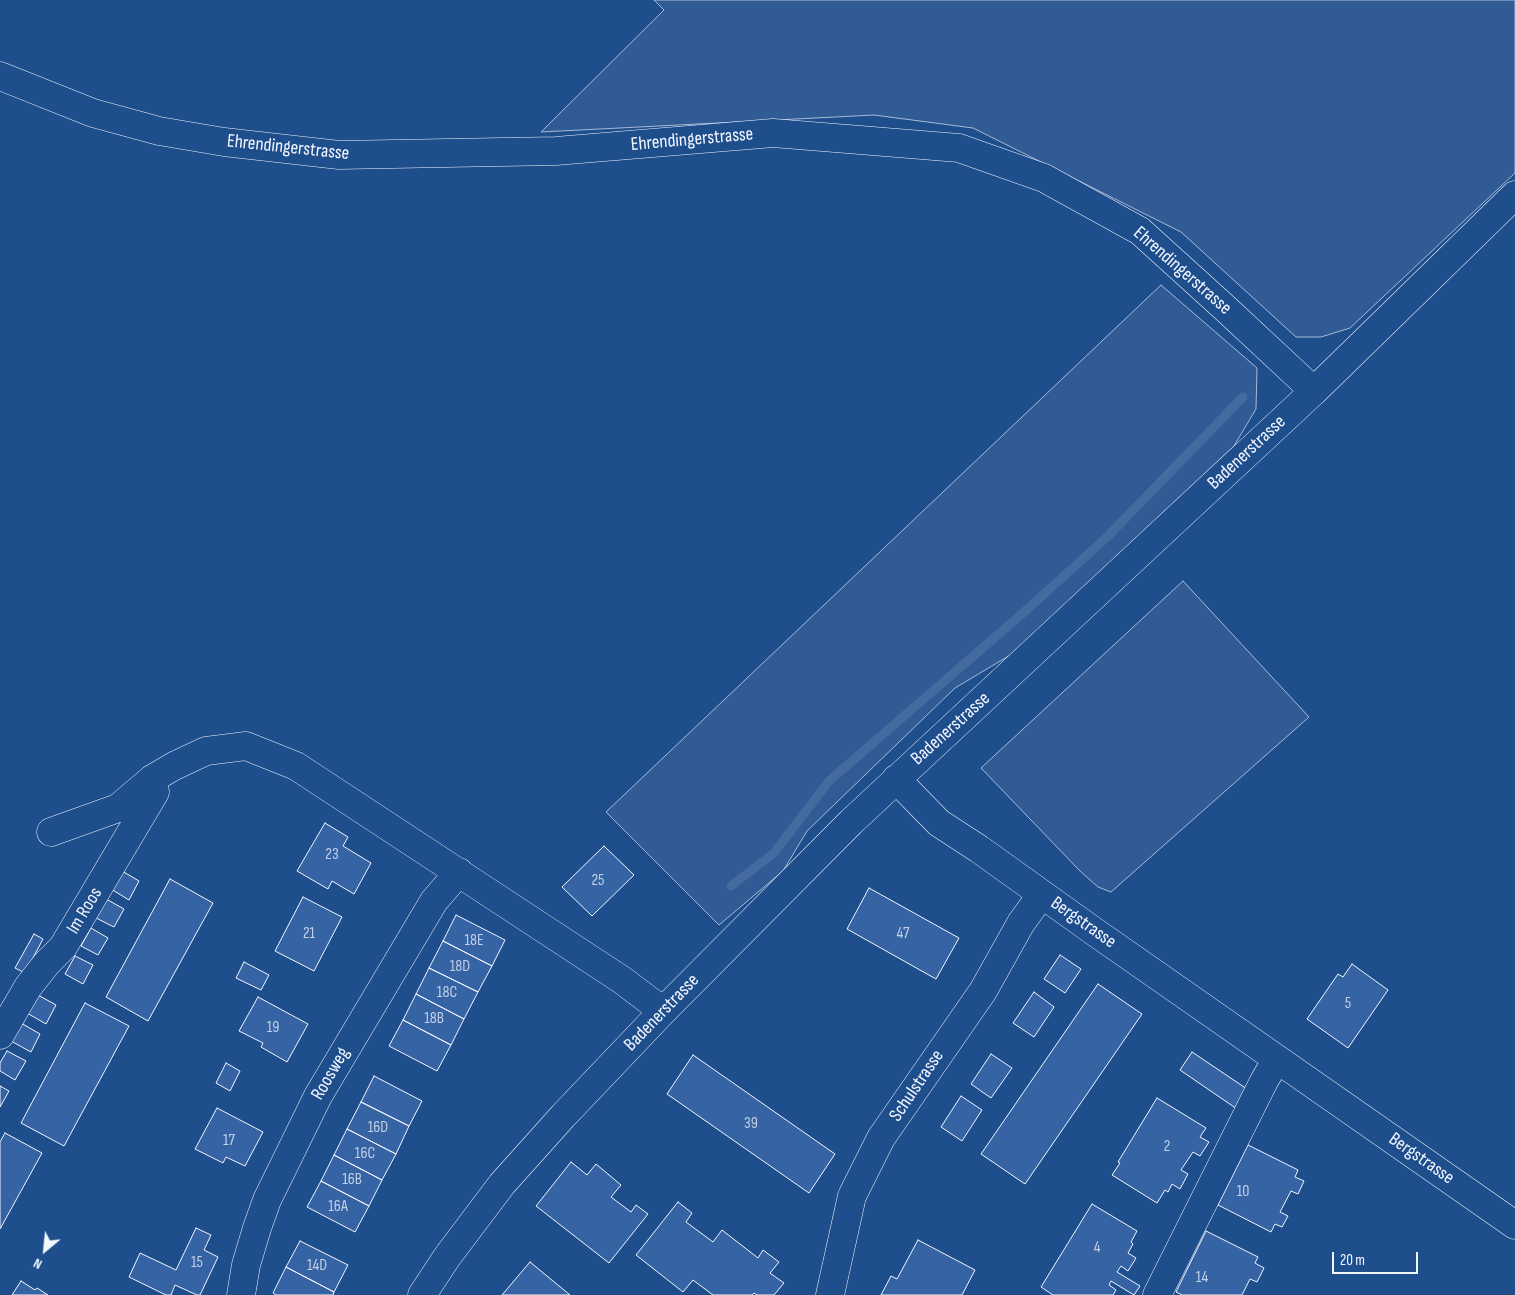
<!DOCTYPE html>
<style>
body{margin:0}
#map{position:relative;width:1515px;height:1295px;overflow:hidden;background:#1f4e8c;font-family:"Sofia Sans Condensed",sans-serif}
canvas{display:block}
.north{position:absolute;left:20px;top:1225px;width:50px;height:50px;-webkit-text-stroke:4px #1f4e8c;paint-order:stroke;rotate:208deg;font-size:14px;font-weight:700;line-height:20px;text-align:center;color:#f2f6ff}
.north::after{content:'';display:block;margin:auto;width:18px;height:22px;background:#f2f6ff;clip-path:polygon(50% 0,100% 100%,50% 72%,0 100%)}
.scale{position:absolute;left:1332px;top:1252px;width:86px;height:22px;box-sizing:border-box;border:2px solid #f2f6ff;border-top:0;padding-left:6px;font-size:15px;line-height:18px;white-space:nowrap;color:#f2f6ff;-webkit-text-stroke:4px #1f4e8c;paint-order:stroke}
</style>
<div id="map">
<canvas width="1515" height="1295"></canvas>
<div class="north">N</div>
<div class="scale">20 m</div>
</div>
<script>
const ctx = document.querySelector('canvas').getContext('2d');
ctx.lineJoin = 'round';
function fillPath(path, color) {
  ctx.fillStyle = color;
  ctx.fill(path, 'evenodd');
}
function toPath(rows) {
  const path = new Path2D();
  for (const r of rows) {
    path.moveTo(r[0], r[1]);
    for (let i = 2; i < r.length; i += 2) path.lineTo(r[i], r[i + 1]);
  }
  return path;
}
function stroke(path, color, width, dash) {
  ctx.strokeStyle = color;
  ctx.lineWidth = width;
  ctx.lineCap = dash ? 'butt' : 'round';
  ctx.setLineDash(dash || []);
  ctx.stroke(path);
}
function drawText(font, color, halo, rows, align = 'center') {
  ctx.font = font + ' "Sofia Sans Condensed",sans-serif';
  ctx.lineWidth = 4;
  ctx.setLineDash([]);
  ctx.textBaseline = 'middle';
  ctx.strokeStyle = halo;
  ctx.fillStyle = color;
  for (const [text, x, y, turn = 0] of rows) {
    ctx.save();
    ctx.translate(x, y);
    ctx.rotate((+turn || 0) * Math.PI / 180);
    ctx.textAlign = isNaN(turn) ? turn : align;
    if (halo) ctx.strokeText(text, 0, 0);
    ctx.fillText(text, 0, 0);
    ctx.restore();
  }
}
const green = toPath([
 [654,0,1515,0,1515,173,1350,328,1321,337,1296,337,1181,232,973,128,874,115,541,132,664,10,654,0],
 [1161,285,1257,368,1256,409,1234,446,1012,654,955,688,807,831,783,871,719,925,606,812,1161,285],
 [1183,581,1309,717,1111,892,1098,887,1080,871,981,768,1183,581]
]);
fillPath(green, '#305b95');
stroke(green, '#a8bbd7', 1);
stroke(toPath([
 [731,886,774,853,829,781,1023,613,1106,538,1243,397]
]), '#446ba0', 9);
const building = toPath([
 [325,823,348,837,343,846,371,863,354,894,332,881,328,889,297,871,325,823],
 [604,846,634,875,592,916,562,887,604,846],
 [122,871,139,881,129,900,111,889,122,871],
 [170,879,213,903,148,1021,106,997,170,879],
 [869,888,959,938,936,979,847,929,869,888],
 [303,897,342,917,314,971,275,951,303,897],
 [106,899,124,909,114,927,96,918,106,899],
 [456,915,505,940,492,966,443,941,456,915],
 [91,928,108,938,98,955,81,946,91,928],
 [34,934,43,939,25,973,15,968,34,934],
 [443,941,492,966,478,992,429,968,443,941],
 [1060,955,1081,969,1065,993,1044,979,1060,955],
 [75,956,93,965,83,984,65,974,75,956],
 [244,962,269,975,261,990,236,978,244,962],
 [1352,964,1388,990,1348,1048,1307,1019,1338,974,1343,977,1352,964],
 [429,968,478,992,464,1019,416,994,429,968],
 [1098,984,1142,1014,1025,1184,981,1154,1098,984],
 [1034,992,1054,1007,1034,1037,1013,1023,1034,992],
 [416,994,464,1019,451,1045,403,1020,416,994],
 [38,995,56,1005,46,1024,27,1013,38,995],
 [258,997,308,1024,287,1062,261,1047,263,1043,239,1031,258,997],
 [85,1003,129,1026,64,1146,21,1123,85,1003],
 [403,1020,451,1045,437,1071,389,1046,403,1020],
 [21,1023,40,1034,31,1052,11,1041,21,1023],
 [7,1051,26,1061,15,1080,0,1071,0,1063,7,1051],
 [1192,1052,1250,1091,1237,1109,1180,1070,1192,1052],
 [991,1054,1012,1068,991,1098,971,1084,991,1054],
 [693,1055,835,1154,809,1193,667,1094,693,1055],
 [226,1063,240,1071,230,1091,216,1083,226,1063],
 [374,1076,422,1101,409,1126,361,1102,374,1076],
 [0,1086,9,1091,0,1107,0,1086],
 [961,1096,982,1110,962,1141,941,1127,961,1096],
 [1157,1098,1206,1128,1200,1137,1209,1142,1200,1156,1193,1152,1181,1170,1188,1174,1180,1189,1172,1184,1168,1192,1165,1190,1157,1203,1112,1175,1120,1163,1118,1162,1157,1098],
 [361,1102,409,1126,396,1154,347,1129,361,1102],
 [217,1108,263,1132,245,1166,226,1157,223,1163,195,1149,217,1108],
 [347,1129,396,1154,382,1180,334,1155,347,1129],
 [5,1133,42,1153,0,1229,0,1142,5,1133],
 [1248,1145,1298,1170,1295,1177,1304,1181,1298,1194,1291,1191,1280,1212,1288,1216,1282,1227,1275,1224,1271,1232,1218,1205,1248,1145],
 [334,1155,382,1180,369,1206,321,1181,334,1155],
 [571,1162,587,1175,596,1164,621,1185,611,1197,631,1212,636,1205,648,1214,609,1263,536,1206,571,1162],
 [321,1181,369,1206,355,1232,307,1207,321,1181],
 [678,1202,692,1213,686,1222,713,1242,722,1230,758,1258,763,1250,779,1262,770,1273,784,1283,774,1295,757,1295,754,1293,752,1295,713,1295,693,1280,683,1292,636,1255,678,1202],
 [1092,1204,1137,1231,1131,1242,1133,1244,1128,1253,1136,1258,1128,1271,1121,1266,1117,1272,1140,1286,1134,1295,1111,1281,1109,1285,1116,1290,1113,1295,1053,1295,1041,1287,1092,1204],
 [196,1228,211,1235,204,1250,218,1257,200,1295,197,1295,175,1285,171,1295,166,1295,129,1277,140,1253,176,1270,196,1228],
 [1206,1231,1258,1257,1255,1263,1264,1268,1257,1282,1250,1279,1242,1295,1182,1295,1176,1292,1206,1231],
 [918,1240,975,1270,962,1295,881,1295,891,1276,897,1279,918,1240],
 [300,1241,348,1265,334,1292,286,1267,300,1241],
 [530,1262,570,1295,502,1295,530,1262],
 [286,1267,334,1292,333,1295,276,1295,273,1293,286,1267],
 [21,1281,35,1290,37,1288,48,1295,12,1295,21,1281]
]);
fillPath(building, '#3563a3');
stroke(building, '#f2f6ff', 1);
const minor = toPath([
 [0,76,93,113,159,131,224,142,339,155,556,151,773,133,959,148,1044,178,1140,231,1226,309,1314,391],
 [896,779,939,823,979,849,1092,930,1515,1225],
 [51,832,118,808,152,779,174,766,206,751,246,746,296,766,622,980,663,1011],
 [0,1035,28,987,47,963,63,947,155,792,152,779],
 [241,1295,246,1265,257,1228,267,1200,318,1096,434,901,459,872],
 [422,1295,447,1257,502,1184,563,1116,663,1011,851,822,1314,391,1515,195],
 [830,1295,852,1196,881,1138,983,991,1021,923,1042,894],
 [1157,1295,1264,1081,1277,1059]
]);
stroke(minor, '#f2f6ff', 29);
stroke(minor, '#1f4e8c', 28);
drawText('16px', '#c3d1e8', null, [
 ["23",332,855],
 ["25",598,881],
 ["21",309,934],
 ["47",903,934],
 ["18E",474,941],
 ["18D",460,967],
 ["18C",447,993],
 ["5",1348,1004],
 ["18B",434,1019],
 ["19",273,1028],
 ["39",751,1124],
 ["16D",378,1128],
 ["17",229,1141],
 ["2",1167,1147],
 ["16C",365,1154],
 ["16B",352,1180],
 ["10",1243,1192],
 ["16A",338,1207],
 ["4",1097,1248],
 ["15",197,1263],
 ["14D",317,1266],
 ["14",1202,1278]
]);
drawText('19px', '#f2f6ff', '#1f4e8c', [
 ["Ehrendingerstrasse",692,140,-5],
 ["Ehrendingerstrasse",288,148,6],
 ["Ehrendingerstrasse",1182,271,41],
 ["Badenerstrasse",1247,453,-43],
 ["Badenerstrasse",951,729,-42],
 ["Im Roos",85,911,-59],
 ["Bergstrasse",1083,923,35],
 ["Badenerstrasse",662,1013,-46],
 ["Roosweg",331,1074,-60],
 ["Schulstrasse",917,1086,-56],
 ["Bergstrasse",1421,1159,35]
]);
</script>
